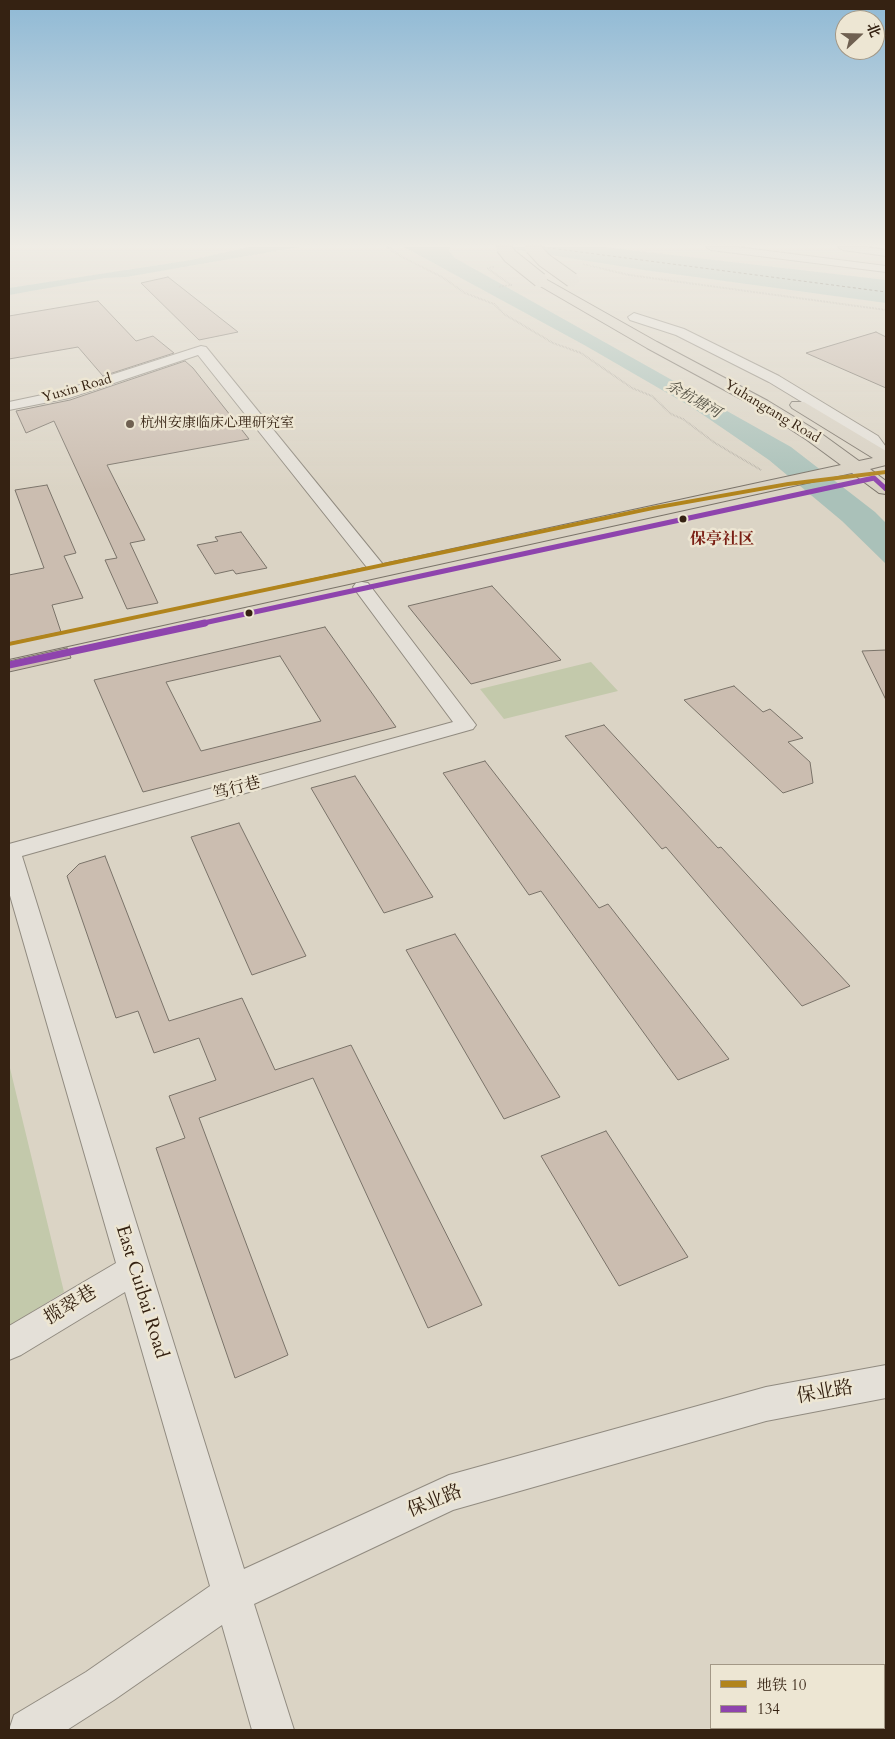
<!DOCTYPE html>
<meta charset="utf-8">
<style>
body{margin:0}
#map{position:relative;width:895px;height:1739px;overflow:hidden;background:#dbd4c5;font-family:Cardo,"Noto Serif SC",serif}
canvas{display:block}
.frame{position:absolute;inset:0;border:10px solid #352212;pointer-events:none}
.legend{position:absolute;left:710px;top:1664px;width:175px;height:65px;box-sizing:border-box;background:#ede6d3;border:1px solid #a39886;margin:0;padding:6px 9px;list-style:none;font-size:15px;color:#352212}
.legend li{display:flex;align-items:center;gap:10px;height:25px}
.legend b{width:25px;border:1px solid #a39886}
.north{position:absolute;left:835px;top:10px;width:50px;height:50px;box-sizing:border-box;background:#ede6d3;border:1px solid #a39886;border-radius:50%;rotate:69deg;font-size:14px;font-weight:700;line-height:20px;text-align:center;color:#352212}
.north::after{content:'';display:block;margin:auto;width:18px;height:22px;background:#6f6051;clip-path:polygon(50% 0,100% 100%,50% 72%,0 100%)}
</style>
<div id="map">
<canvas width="895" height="1739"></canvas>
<div class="frame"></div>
<ul class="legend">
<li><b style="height:6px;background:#b1841c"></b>地铁 10</li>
<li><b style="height:6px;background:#8e44ad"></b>134</li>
</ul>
<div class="north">北</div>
</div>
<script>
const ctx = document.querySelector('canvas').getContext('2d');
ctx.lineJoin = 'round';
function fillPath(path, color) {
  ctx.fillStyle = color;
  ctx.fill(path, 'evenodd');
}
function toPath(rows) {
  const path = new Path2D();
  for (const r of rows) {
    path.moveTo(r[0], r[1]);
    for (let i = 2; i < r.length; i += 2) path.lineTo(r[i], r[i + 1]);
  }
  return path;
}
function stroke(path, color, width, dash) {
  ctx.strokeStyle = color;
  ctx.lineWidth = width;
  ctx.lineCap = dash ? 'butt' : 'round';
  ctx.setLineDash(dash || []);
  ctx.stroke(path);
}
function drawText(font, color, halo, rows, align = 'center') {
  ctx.font = font + ' Cardo,"Noto Serif SC",serif';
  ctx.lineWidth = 5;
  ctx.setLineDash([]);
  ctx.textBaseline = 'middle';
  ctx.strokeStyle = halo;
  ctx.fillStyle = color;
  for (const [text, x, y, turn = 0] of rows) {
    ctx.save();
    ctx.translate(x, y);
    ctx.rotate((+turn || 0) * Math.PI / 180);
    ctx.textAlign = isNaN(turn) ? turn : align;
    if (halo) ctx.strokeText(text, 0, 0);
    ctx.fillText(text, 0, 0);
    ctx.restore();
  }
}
fillPath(toPath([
 [591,662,618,691,504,719,480,689],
 [9,1064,64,1292,9,1326]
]), '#c3c9ab');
fillPath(toPath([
 [249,247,299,247,126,277,105,278,9,295,9,288,191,260],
 [404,247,450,247,449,251,455,258,791,447,875,512,886,523,886,564,842,521,769,460,693,408,586,346],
 [500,247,604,247,886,280,886,303,644,270]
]), '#aac1b9');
stroke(toPath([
 [542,247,886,292]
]), '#524f43', 1, [3, 2.5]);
const building = toPath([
 [168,277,238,332,199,340,141,283,168,277],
 [98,301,136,341,153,336,174,353,103,376,78,347,9,359,9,316,98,301],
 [876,332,886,337,886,388,806,353,876,332],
 [185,361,193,368,249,439,107,465,145,540,130,543,158,603,127,609,105,560,117,558,54,421,26,433,16,411,70,400,185,361],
 [47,485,76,553,64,556,83,598,52,605,61,632,9,643,9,575,44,568,15,490,47,485],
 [241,532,267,568,236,574,233,570,215,574,197,545,218,541,215,537,241,532],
 [492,586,561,660,471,684,408,606,492,586],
 [325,627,396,727,143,792,94,680,325,627],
 [280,656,321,721,201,751,166,682,280,656],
 [67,648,71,658,9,672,9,661,67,648],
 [886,650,886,700,862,651,886,650],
 [734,686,763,712,770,709,803,738,788,742,810,762,813,783,783,793,684,700,734,686],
 [604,725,718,848,721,847,850,986,802,1006,666,847,662,849,565,736,604,725],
 [485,761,599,908,608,904,729,1059,678,1080,541,891,529,895,443,773,485,761],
 [355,776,433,897,384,913,311,788,355,776],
 [239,823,306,956,252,975,191,837,239,823],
 [105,856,169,1021,242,998,275,1070,351,1045,482,1305,428,1328,313,1078,199,1118,288,1355,235,1378,156,1148,185,1138,169,1096,216,1080,199,1038,154,1053,138,1011,116,1018,67,876,79,864,105,856],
 [455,934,560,1097,504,1119,406,950,455,934],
 [606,1131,688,1257,619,1286,541,1156,606,1131]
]);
fillPath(building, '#cbbdb0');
stroke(building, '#7a7369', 1);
const minor = toPath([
 [706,247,737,247,886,266,886,272,711,250,706,247],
 [838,247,866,247,886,250,886,256,843,250,838,247],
 [634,313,684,329,779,376,878,436,886,447,886,462,881,460,868,442,769,382,676,335,630,320,628,317,634,313],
 [201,346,206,347,385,567,388,571,385,575,379,576,373,575,198,355,69,398,9,410,9,402,61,391,201,346],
 [362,582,368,583,473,721,476,725,473,729,22,856,244,1569,449,1475,766,1387,886,1365,886,1398,766,1421,453,1510,254,1604,294,1730,252,1730,222,1625,114,1700,67,1730,9,1730,14,1715,86,1672,210,1586,125,1292,21,1355,9,1360,9,1326,116,1263,9,892,9,844,453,722,353,587,356,583,362,582]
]);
const major = toPath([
 [540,276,657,342,768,401,819,432,859,461,873,458,792,408,790,405,792,402,804,402,886,451,886,465,870,469,886,481,886,494,879,493,852,473,9,659,9,645,841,465,807,440,756,407,647,348,535,283,533,280,535,277,540,276]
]);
stroke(minor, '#918b80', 2);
stroke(major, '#7a7369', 2);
stroke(toPath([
 [387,247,402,257,442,277,465,293,494,304,504,314,553,343,581,353,632,388,652,396,671,414,683,419,715,443,761,470],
 [583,264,629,275,886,310],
 [494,267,487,268,511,285,498,287]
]), '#a49f97', 2, [0.5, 1]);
fillPath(minor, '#e4e0d8');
fillPath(major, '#d8d1c3');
const majorBridge = toPath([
 [503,247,510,256,540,280],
 [532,247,544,260,572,280]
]);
stroke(majorBridge, '#7a7369', 16, []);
stroke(majorBridge, '#d8d1c3', 14);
stroke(toPath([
 [199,624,874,478,886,489]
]), '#8e44ad', 5);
stroke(toPath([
 [9,665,205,623]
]), '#8e44ad', 7);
fillPath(toPath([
 [886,470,886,474,788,486,653,510,9,646,9,642,653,506,788,482,886,470]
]), '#b1841c');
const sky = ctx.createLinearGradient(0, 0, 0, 490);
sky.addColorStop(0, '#8fb9d5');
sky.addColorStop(0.5, '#efece5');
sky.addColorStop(1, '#efece500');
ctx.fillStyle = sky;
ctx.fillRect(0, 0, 895, 490);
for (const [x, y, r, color] of [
 [130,424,5,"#6f6051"],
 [683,519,4.5,"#352212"],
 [249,613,4.5,"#352212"]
]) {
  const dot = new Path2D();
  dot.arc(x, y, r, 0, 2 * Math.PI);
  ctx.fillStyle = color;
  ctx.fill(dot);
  stroke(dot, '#ede6d3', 2);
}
drawText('14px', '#352212', '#ede6d3', [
 ["Yuxin Road",77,389,-16],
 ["Yuhangtang Road",772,412,31]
]);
drawText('14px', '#352212', '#ede6d3', [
 ["杭州安康临床心理研究室",140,424]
], 'left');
drawText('italic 15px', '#524f43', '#ede6d3', [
 ["余杭塘河",693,400,30]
]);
drawText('bold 16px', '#7a1f14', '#ede6d3', [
 ["保亭社区",722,540]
]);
drawText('16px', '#352212', '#ede6d3', [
 ["笃行巷",237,789,-15]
]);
drawText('19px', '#352212', '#ede6d3', [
 ["East Cuibai Road",141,1292,73],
 ["揽翠巷",71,1306,-31],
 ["保业路",825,1393,-10],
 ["保业路",435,1502,-22]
]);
</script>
